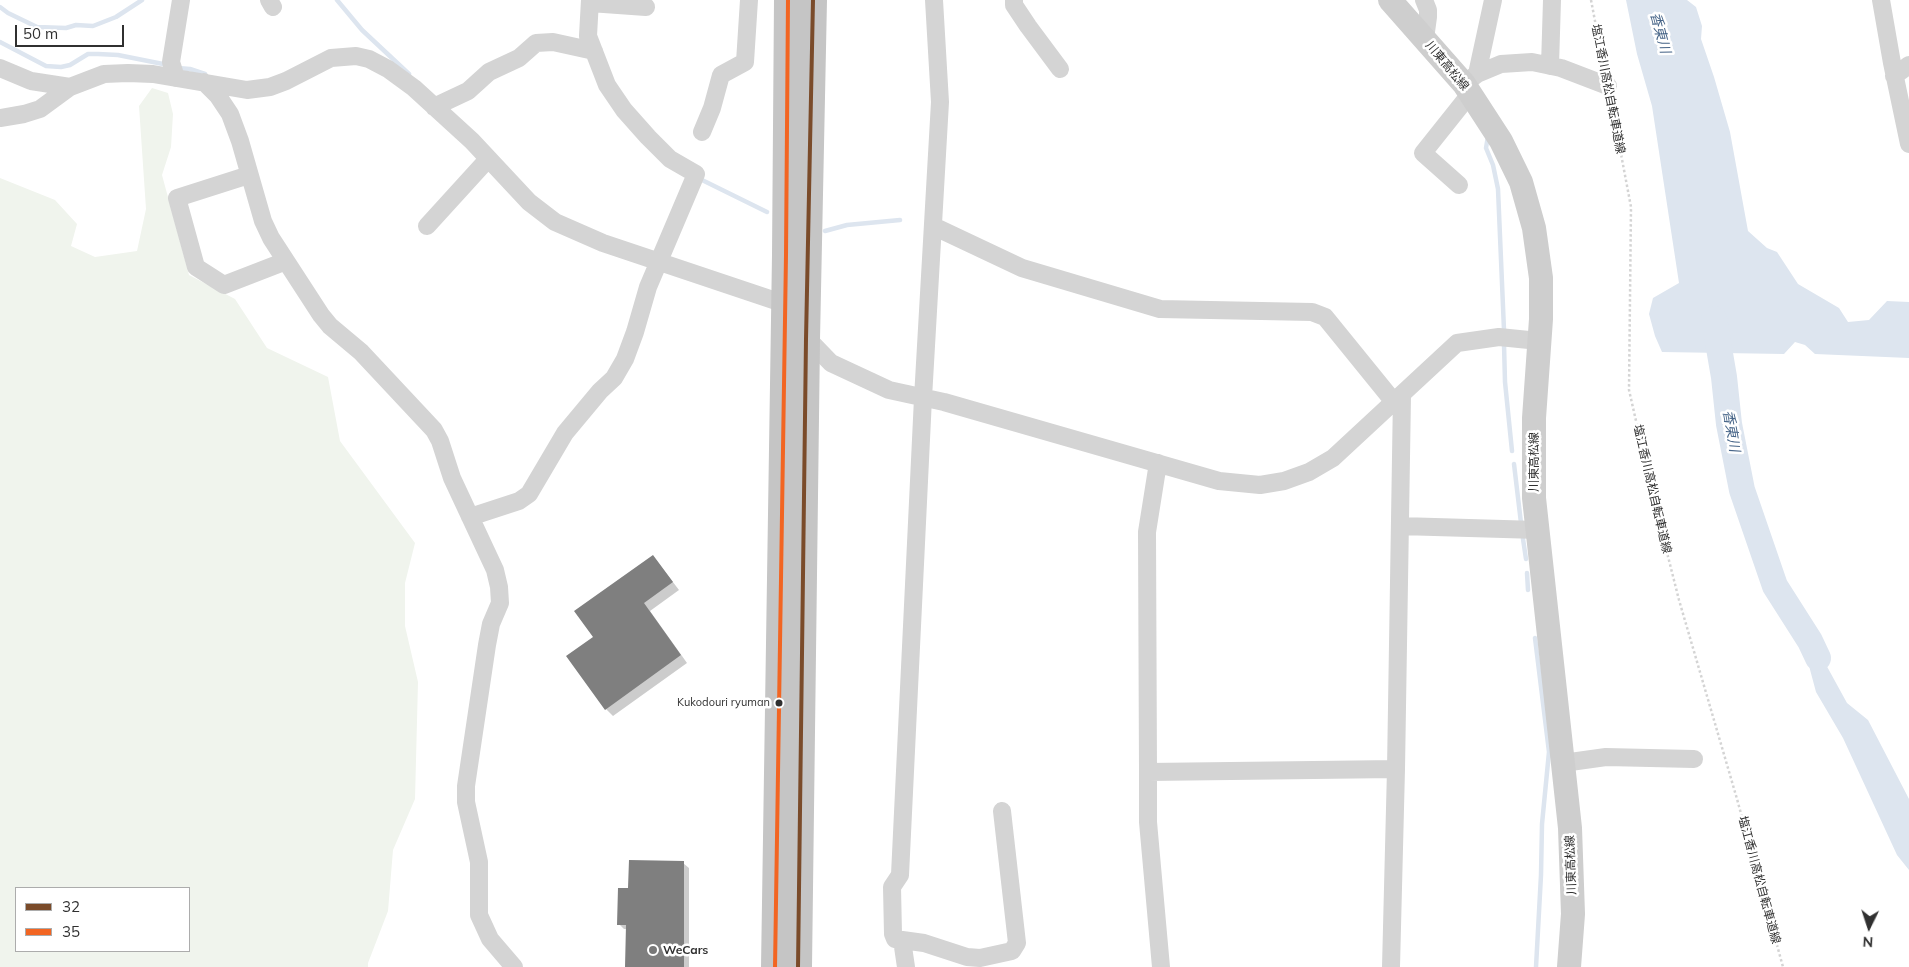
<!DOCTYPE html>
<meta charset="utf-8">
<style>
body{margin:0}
#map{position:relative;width:1909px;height:967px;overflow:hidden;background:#fff;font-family:Mulish,sans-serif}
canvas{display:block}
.legend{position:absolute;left:15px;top:887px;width:175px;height:65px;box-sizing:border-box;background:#fff;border:1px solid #acacac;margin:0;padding:6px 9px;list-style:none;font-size:15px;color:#303030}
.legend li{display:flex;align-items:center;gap:10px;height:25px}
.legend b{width:25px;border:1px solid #acacac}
.north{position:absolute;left:1844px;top:902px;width:50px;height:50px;-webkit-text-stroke:4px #fff;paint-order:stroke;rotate:184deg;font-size:14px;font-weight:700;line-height:20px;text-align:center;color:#303030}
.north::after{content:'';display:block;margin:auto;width:18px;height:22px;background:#303030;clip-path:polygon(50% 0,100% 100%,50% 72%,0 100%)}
.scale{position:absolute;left:15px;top:25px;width:109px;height:22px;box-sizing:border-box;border:2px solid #303030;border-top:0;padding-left:6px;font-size:15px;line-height:18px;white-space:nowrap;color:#303030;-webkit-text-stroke:4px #fff;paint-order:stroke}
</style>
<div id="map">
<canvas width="1909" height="967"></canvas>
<ul class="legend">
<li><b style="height:6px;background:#7a4b2a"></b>32</li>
<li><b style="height:6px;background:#f26522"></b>35</li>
</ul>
<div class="north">N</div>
<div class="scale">50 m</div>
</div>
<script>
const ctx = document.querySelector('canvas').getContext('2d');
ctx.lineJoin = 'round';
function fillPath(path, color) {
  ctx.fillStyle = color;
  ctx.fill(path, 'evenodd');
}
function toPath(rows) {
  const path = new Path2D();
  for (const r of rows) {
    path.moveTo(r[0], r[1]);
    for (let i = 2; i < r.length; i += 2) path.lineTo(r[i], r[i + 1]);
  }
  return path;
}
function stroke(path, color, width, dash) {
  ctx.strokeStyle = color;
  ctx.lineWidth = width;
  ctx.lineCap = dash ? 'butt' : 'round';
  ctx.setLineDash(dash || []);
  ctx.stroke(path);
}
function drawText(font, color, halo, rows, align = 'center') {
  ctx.font = font + ' Mulish,"Noto Sans JP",sans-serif';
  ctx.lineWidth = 5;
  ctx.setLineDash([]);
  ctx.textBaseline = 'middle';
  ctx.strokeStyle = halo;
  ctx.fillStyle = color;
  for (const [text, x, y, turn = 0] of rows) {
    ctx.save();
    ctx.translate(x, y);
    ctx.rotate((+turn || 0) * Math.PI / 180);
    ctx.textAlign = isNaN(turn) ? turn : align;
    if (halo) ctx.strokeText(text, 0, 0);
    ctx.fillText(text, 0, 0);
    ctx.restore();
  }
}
fillPath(toPath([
 [152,88,168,93,173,114,171,147,162,175,189,275,235,299,267,348,328,377,340,441,415,543,405,583,405,626,418,682,415,799,393,850,388,911,368,963,368,967,0,967,0,178,55,200,77,224,71,246,95,257,137,251,146,209,139,106],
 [16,888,189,888,189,951,16,951]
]), '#f0f4ed');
fillPath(toPath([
 [1626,0,1687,0,1696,7,1702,26,1701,39,1714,77,1730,132,1748,231,1767,248,1777,252,1798,284,1839,308,1848,322,1869,320,1887,301,1909,302,1909,358,1815,354,1805,345,1795,342,1784,354,1662,352,1655,336,1649,314,1653,298,1679,283,1652,106,1637,54],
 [1797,621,1813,641,1847,703,1868,720,1909,799,1909,870,1897,855,1843,738,1816,692]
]), '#dde5ef');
fillPath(toPath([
 [653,556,679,590,650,611,687,663,613,716,606,709,595,637],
 [683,863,689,868,689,967,626,967,627,929,624,929,619,924,630,889]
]), '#0003');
stroke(toPath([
 [337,0,362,30,409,74],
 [0,7,8,13,37,27,66,28,76,25,93,26,116,17,142,0],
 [0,42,46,66,61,67,70,65,88,54,98,54,118,55,163,64],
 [178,68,190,69,205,74],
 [1488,136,1486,148,1493,165,1498,189,1504,330],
 [702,180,767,212],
 [825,231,847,225,900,220],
 [1504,344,1505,382,1512,451],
 [1514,464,1521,523],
 [1523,539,1526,559],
 [1527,573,1528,590],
 [1535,638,1549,752,1542,824,1541,875,1536,967]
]), '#dde5ef', 4.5);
stroke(toPath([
 [1714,319,1724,377,1729,424,1742,490,1775,586,1810,641,1818,658]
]), '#dde5ef', 26);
fillPath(toPath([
 [653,555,673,582,644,603,681,655,605,710,566,656,593,637,574,611],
 [629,860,684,861,684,967,625,967,626,925,617,925,618,888,628,888]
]), '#7f7f7f');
stroke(toPath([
 [1591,0,1604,68],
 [1611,101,1631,207,1629,390,1656,509,1679,600,1737,799,1783,967]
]), '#d4d4d4', 2.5, [2.5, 2.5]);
stroke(toPath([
 [269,0,273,7],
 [934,0,940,102,923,398,900,875,892,887,893,934,895,939,924,943,967,957,980,958,1012,951,1017,943,1002,811],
 [1014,0,1014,5,1028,26,1060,69],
 [1424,0,1428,10,1428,17,1425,39],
 [1881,0,1892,63,1909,144],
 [590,3,646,7],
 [1550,66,1552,0],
 [0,68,31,81,70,87],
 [1477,74,1493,0],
 [1894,76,1909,65],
 [176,78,171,62,181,0],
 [204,82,218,96,230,114,240,141,263,221,271,238,321,315,330,326,361,352,434,430,440,441,452,478,495,570,499,587,500,603,491,624,487,645,466,786,466,802,479,862,479,915,490,939,514,967],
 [1464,84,1477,74,1501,64,1532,62,1561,68,1608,86],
 [434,107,468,91,489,72,519,58,536,43,553,42,594,51],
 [0,118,24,114,40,109,70,87,104,74,128,73,153,74,247,90,270,87,286,81,331,58,356,56,369,59,388,69,414,88,472,141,529,202,555,222,603,243,785,304,789,311],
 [702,132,712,108,721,75,745,62,749,0],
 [249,175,177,198,196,267,224,285,286,261],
 [1459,185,1423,153,1470,94],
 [427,226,488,159],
 [933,226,1022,268,1160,309,1312,312,1325,317,1394,402],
 [804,335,831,363,889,390,944,402,1219,481,1260,485,1284,481,1309,472,1333,458,1457,343,1499,337,1539,341],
 [1158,463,1147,532,1148,772,1148,822,1161,967],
 [470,517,519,501,529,494,565,433,600,391,614,378,625,359,635,332,648,287,696,174,670,159,648,137,624,110,607,85,588,36,590,0],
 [1400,526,1538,530],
 [1563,763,1606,757,1694,759],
 [1148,772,1396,769],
 [902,940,906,967],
 [1391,967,1396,769,1402,395]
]), '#d4d4d4', 18);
stroke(toPath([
 [1390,0,1464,84,1501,141,1521,182,1534,228,1541,278,1541,319,1534,418,1534,498,1570,828,1573,914,1569,967]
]), '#cecece', 24);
stroke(toPath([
 [775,967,786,255,788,0],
 [798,967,806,339,813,0]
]), '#c5c5c5', 28);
stroke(toPath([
 [798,967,806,339,813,0]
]), '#7a4b2a', 4);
stroke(toPath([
 [775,967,786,255,788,0]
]), '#f26522', 4);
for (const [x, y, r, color] of [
 [779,703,4.5,"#303030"],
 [653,950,5,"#787878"]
]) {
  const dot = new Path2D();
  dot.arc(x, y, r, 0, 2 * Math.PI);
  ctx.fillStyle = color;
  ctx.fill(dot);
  stroke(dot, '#fff', 2);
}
drawText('11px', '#303030', '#fff', [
 ["Kukodouri ryuman",770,703]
], 'right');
drawText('12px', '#303030', '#fff', [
 ["川東高松線",1447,66,50],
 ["塩江香川高松自転車道線",1608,89,79],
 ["川東高松線",1534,462,-90],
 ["塩江香川高松自転車道線",1652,489,77],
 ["川東高松線",1571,865,-92],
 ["塩江香川高松自転車道線",1759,880,75]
]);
drawText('bold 12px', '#303030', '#fff', [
 ["WeCars",663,950]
], 'left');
drawText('italic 14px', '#476588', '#fff', [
 ["香東川",1660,33,75],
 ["香東川",1731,431,80]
]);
</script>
